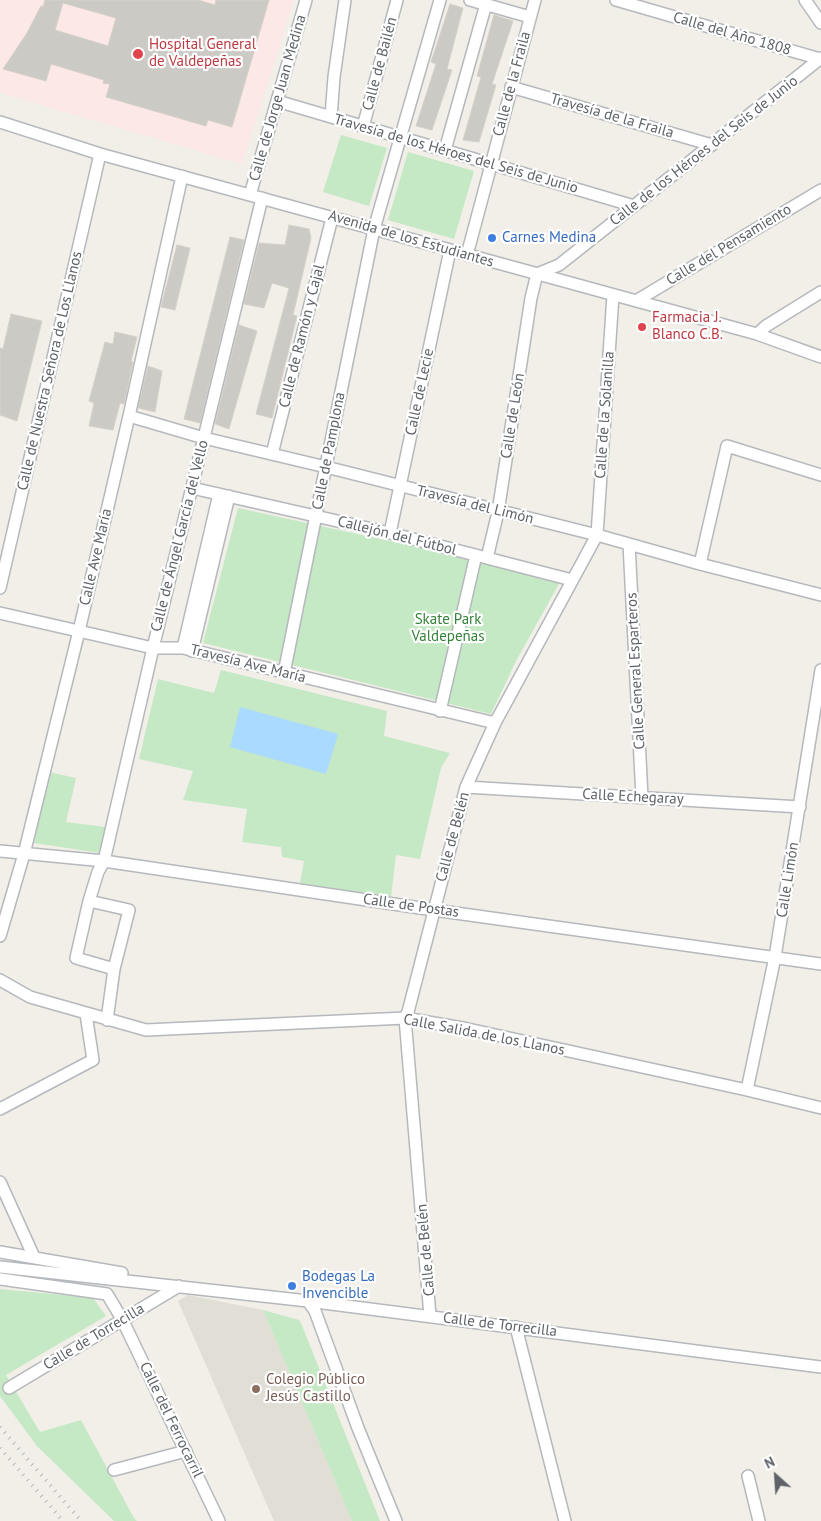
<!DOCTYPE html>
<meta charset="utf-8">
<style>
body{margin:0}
#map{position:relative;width:821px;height:1521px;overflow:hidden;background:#f1efe8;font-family:"PT Sans",sans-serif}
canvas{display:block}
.north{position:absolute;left:751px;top:1451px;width:50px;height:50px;-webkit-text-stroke:4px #fff;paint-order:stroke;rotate:334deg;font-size:14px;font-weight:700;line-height:20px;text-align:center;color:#5f6368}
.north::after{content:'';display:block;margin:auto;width:18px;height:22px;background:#5f6368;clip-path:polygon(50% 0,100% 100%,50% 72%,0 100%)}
</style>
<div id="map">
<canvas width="821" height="1521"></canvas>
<div class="north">N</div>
</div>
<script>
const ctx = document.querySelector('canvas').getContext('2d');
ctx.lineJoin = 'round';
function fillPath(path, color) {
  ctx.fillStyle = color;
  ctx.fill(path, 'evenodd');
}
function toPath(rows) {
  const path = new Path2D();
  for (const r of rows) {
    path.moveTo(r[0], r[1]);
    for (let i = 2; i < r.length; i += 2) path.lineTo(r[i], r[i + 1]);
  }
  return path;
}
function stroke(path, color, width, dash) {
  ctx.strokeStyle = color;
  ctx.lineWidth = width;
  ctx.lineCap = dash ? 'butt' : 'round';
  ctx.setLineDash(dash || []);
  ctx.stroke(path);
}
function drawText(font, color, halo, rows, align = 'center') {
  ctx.font = font + ' "PT Sans",sans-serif';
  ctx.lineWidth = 4.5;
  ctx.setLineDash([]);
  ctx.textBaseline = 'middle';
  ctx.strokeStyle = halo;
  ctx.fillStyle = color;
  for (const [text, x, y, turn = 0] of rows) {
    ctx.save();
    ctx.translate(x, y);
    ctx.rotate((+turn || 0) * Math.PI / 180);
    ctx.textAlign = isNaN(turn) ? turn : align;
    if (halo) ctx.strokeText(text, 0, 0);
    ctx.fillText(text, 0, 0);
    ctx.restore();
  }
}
fillPath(toPath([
 [188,1295,263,1310,352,1521,274,1521,178,1301]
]), '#e1ded6');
fillPath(toPath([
 [0,0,294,0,242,164,0,93]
]), '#fce8e6');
fillPath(toPath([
 [341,135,387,148,369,206,323,192],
 [408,152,474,171,454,239,388,220],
 [238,508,527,571,560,582,516,661,491,714,203,643],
 [221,670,387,711,384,736,450,753,441,768,420,859,396,855,391,897,300,883,304,861,282,857,281,847,242,842,247,809,183,800,193,771,139,759,158,679,214,693],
 [49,772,76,778,66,822,105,827,100,853,34,843],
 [0,1289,93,1298,106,1316,6,1375,40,1432,81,1420,134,1518,137,1521,114,1521,37,1446,0,1396],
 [263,1310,299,1320,301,1323,380,1521,352,1521]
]), '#c5e8c5');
fillPath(toPath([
 [240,707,338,734,326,774,230,747]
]), '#aadaff');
const building = toPath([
 [45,0,198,0,215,5,216,0,269,0,232,127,208,120,206,126,106,97,110,84,103,83,104,80,51,64,46,81,3,69,27,33,41,6,43,7,45,0],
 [63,3,116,18,108,46,55,30,63,3],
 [450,4,463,8,447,69,452,70,432,130,416,126,436,64,431,62,450,4],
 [494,15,513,21,492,84,496,85,479,142,463,140,481,77,477,76,494,15],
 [289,225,309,229,311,238,293,315,297,316,272,418,256,414,289,288,272,283,264,308,244,304,259,243,285,245,289,225],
 [230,237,244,240,200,423,184,419,230,237],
 [177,245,190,248,175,310,161,307,177,245],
 [11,314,42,321,17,421,0,415,0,348,3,349,11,314],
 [239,325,257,331,229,429,215,424,239,325],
 [115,332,137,337,131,361,133,362,124,404,120,403,113,430,89,426,94,403,89,401,105,342,113,344,115,332],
 [148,366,162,371,155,412,138,408,148,366]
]);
fillPath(building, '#cccac5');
stroke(building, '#d6d1c6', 1);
const street = toPath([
 [470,0,530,17],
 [616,0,820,59],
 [805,0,821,23],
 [511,87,712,145],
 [277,101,634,206],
 [331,117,334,77,345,0],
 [0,122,100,154,757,334,821,357],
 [363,127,397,0],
 [445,150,486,4],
 [250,195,306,0],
 [467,255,535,0],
 [636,301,821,190],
 [757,334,766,326,821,292],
 [129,416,204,438,326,467,597,535,700,564,821,595],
 [272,454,332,218],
 [192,488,390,533,572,580],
 [390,533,450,250],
 [629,544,642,797],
 [487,558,498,512,531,298,537,274,559,265,821,58],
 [700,564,727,446,821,475],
 [0,588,100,154],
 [0,613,153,648,183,648,495,723],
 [183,648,219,494],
 [192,651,229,496],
 [284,673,374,229,440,0],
 [440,711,476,555],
 [466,787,800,807],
 [0,851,104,861,434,910,821,964],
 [89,901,129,910,114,969,76,958,89,901,98,872,104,861,153,648,262,198],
 [0,936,24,854,79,631,129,416,182,176],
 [0,980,30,997,146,1030,405,1018,468,1029,747,1090,821,1108],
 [107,1020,114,969],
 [747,1090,775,957,821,670],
 [0,1109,93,1060,86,1014],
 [0,1182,34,1257],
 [0,1252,122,1273],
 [0,1267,308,1301,821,1367],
 [0,1279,107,1294,122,1319,219,1521],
 [308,1301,315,1311,358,1428,396,1521],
 [430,1316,405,1018,408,1012,466,787,495,723,597,535,613,295],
 [516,1327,565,1521],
 [9,1388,179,1286],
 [114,1470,186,1451],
 [748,1476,759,1521]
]);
stroke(street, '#b5b8bc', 14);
stroke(street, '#fff', 11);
stroke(toPath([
 [0,1427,81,1521],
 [0,1448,63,1521]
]), '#b6b7b8', 4, [1, 6]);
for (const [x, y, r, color] of [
 [138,54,6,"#e0444e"],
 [492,238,5,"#3f7fe0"],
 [642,327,5,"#e0444e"],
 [292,1286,5,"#3f7fe0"],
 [256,1389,5,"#8d6e63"]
]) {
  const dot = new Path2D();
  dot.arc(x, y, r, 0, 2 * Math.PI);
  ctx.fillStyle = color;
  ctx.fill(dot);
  stroke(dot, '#fff', 2);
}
drawText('15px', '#5f6368', '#fff', [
 ["Calle del Año 1808",732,34,16],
 ["Calle de Bailén",380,64,-75],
 ["Calle de la Fraila",512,84,-75],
 ["Calle de Jorge Juan Medina",278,98,-74],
 ["Travesía de la Fraila",612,116,16],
 ["Calle de los Héroes del Seis de Junio",704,151,-38],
 ["Travesía de los Héroes del Seis de Junio",456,154,16],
 ["Avenida de los Estudiantes",411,239,16],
 ["Calle del Pensamiento",729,245,-31],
 ["Calle de Ramón y Cajal",302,336,-76],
 ["Calle de Nuestra Señora de Los Llanos",50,371,-77],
 ["Calle de Lecie",420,392,-78],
 ["Calle de la Solanilla",605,415,-86],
 ["Calle de León",513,416,-81],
 ["Calle de Pamplona",329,451,-79],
 ["Travesía del Limón",475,505,14],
 ["Calle de Ángel García del Vello",180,536,-76],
 ["Callejón del Fútbol",397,536,14],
 ["Calle Ave María",96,557,-77],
 ["Travesía Ave María",248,664,14],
 ["Calle General Esparteros",636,671,-93],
 ["Calle Echegaray",633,797,3],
 ["Calle de Belén",453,837,-75],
 ["Calle Limón",788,880,-81],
 ["Calle de Postas",411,906,8],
 ["Calle Salida de los Llanos",484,1035,11],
 ["Calle de Belén",426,1250,-95],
 ["Calle de Torrecilla",500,1325,7],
 ["Calle de Torrecilla",94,1337,-31],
 ["Calle del Ferrocarril",171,1420,64]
]);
drawText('15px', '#be3a42', '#fff', [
 ["Hospital General",149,45],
 ["de Valdepeñas",149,62],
 ["Farmacia J.",652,318],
 ["Blanco C.B.",652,335]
], 'left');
drawText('15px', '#366cbe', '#fff', [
 ["Carnes Medina",502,238],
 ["Bodegas La",302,1277],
 ["Invencible",302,1294]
], 'left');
drawText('15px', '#348238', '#fff', [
 ["Skate Park",448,620],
 ["Valdepeñas",448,637]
]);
drawText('15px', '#785e54', '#fff', [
 ["Colegio Público",266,1380],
 ["Jesús Castillo",266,1397]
], 'left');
</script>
